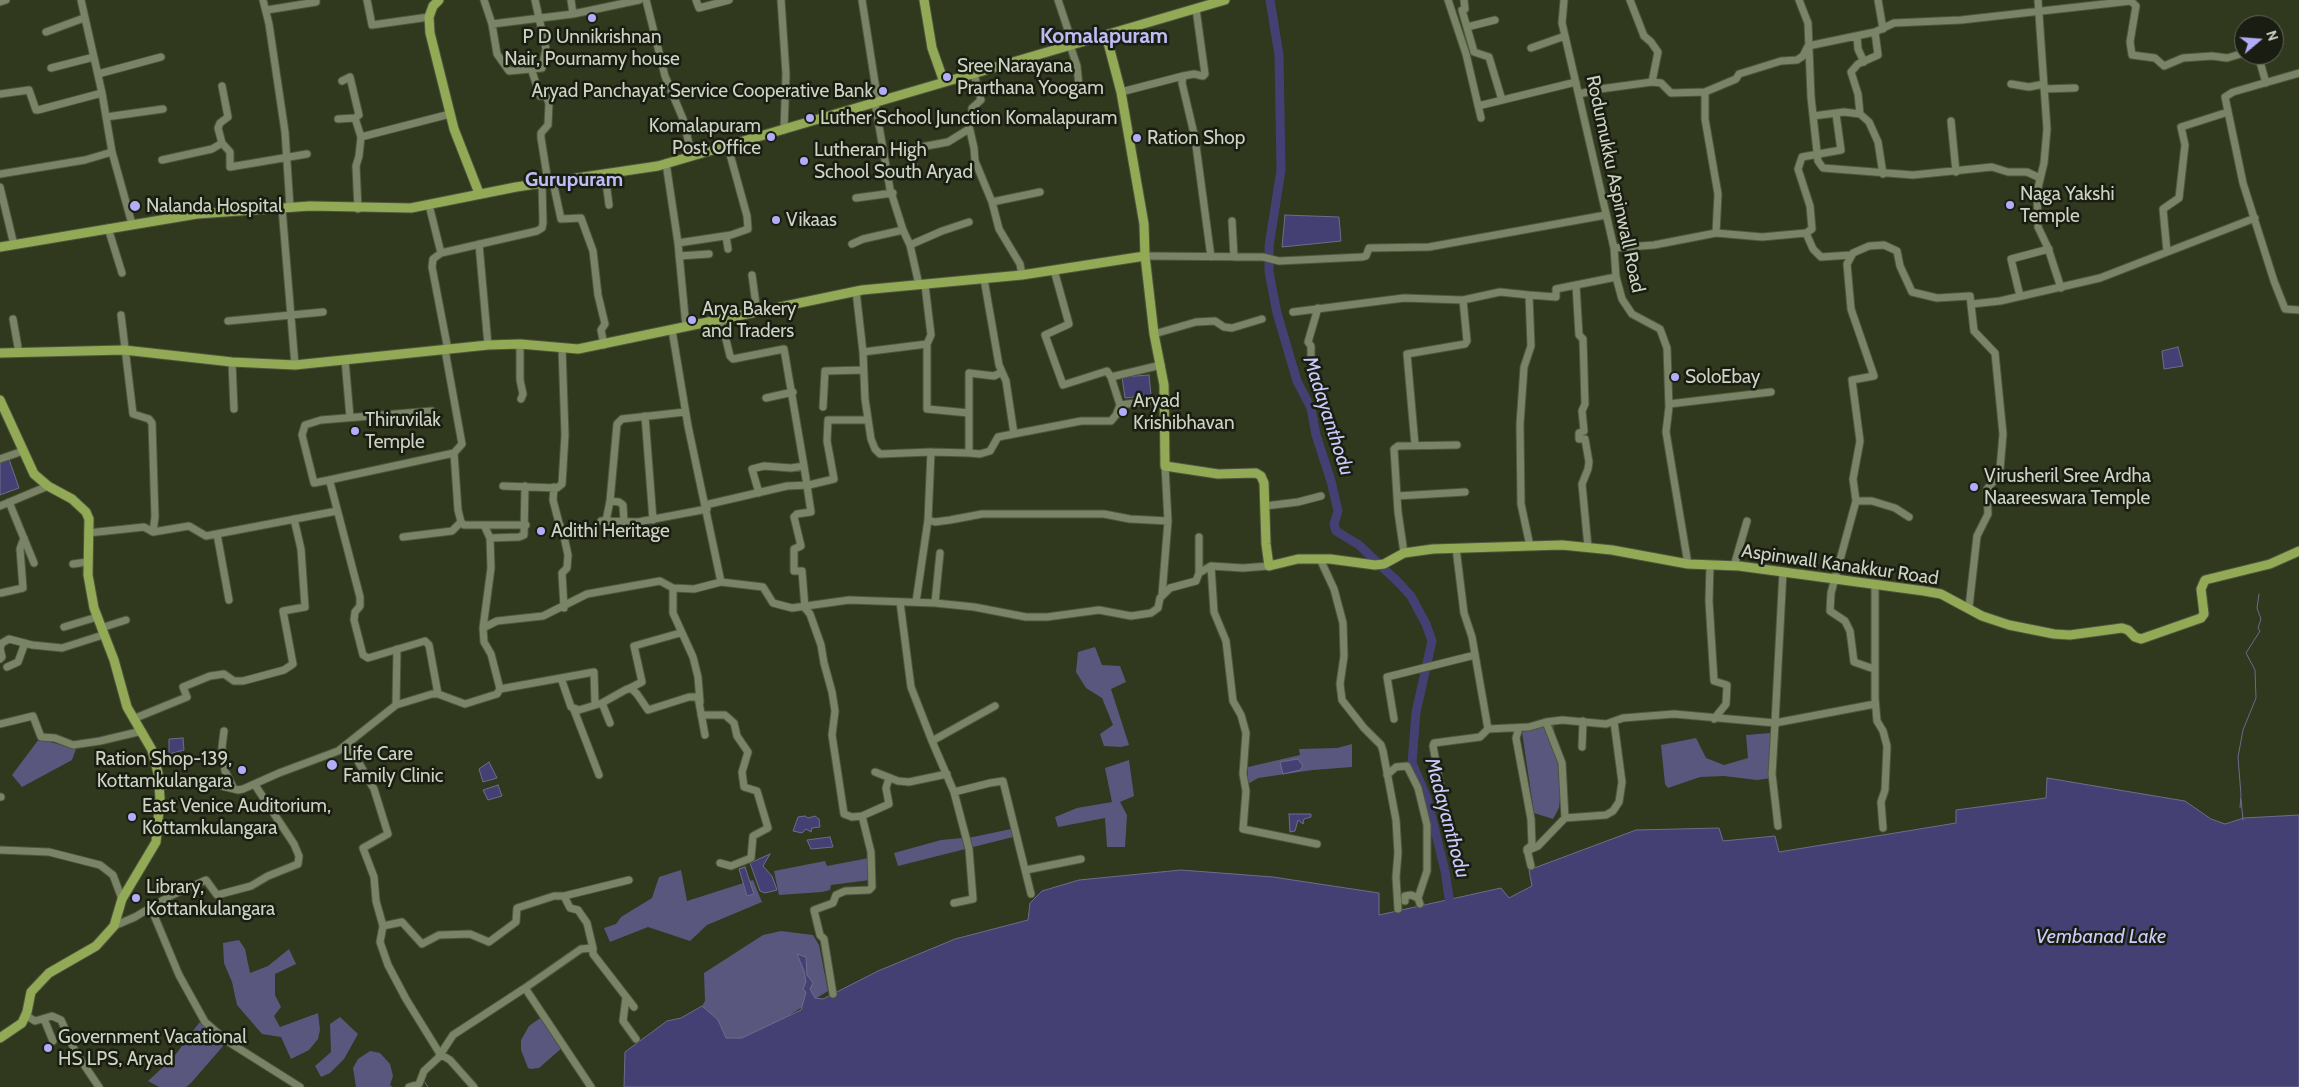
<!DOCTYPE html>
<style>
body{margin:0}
#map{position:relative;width:2299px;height:1087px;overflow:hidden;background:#30381d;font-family:Cabin,sans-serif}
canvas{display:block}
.north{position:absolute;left:2234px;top:15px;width:50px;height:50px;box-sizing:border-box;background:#1a1e12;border:1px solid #626759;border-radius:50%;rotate:72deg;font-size:14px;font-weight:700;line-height:20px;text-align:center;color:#ced4c3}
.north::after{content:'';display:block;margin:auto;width:18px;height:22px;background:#b2adf9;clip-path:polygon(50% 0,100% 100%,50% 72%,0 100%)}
</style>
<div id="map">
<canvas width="2299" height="1087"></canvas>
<div class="north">N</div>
</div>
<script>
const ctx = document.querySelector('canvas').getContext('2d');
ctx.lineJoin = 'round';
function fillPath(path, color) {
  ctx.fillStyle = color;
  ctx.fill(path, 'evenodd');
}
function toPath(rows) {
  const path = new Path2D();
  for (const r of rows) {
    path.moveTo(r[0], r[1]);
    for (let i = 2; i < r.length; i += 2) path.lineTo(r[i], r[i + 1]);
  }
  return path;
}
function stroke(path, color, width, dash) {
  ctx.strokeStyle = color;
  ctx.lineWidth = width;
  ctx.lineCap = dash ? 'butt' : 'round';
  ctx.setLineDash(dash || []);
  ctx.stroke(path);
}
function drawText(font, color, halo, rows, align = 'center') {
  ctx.font = font + ' Cabin,sans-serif';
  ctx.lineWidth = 5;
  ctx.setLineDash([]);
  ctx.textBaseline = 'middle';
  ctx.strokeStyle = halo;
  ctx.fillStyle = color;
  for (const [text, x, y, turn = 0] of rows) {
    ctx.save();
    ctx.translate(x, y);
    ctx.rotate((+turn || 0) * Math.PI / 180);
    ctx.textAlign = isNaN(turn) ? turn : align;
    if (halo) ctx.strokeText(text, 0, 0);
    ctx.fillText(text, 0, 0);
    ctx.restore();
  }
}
fillPath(toPath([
 [1095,647,1102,665,1120,666,1126,682,1111,689,1129,745,1121,747,1104,746,1100,734,1113,725,1102,698,1086,688,1076,672,1078,652],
 [1553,724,1562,770,1559,808,1553,819,1534,813,1522,732],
 [1770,733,1772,778,1757,780,1724,776,1700,777,1668,788,1665,784,1661,745,1696,738,1706,758,1724,765,1748,758,1746,735],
 [39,739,76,749,72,760,22,787,12,775],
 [1352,744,1352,767,1313,770,1258,778,1248,784,1248,767,1300,755,1299,749,1337,748],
 [1129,760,1134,796,1120,802,1127,815,1125,847,1107,847,1105,818,1058,827,1055,817,1077,808,1112,802,1105,768],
 [1011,829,1013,837,898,866,894,853,941,840,973,837],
 [869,858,870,880,831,885,830,890,822,892,779,895,774,871,825,861,827,866],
 [681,870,687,901,753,880,762,902,707,925,690,941,648,927,610,942,604,928,616,924,621,917,652,898,659,877],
 [781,931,813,935,819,945,828,991,783,1019,742,1038,726,1038,718,1020,702,1006,705,1001,704,973,763,935],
 [239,940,245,949,250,973,268,966,289,949,296,964,275,974,275,995,281,1007,274,1016,280,1027,318,1013,320,1030,318,1039,309,1050,291,1059,281,1037,262,1034,237,1005,232,982,224,963,223,943],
 [543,1016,563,1047,539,1068,531,1069,528,1068,521,1050,521,1040,529,1026],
 [340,1017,358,1034,344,1059,330,1073,321,1077,315,1066,331,1052,330,1024],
 [203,1022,223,1042,224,1045,191,1083,186,1087,159,1087,148,1081,173,1058,199,1023],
 [370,1051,380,1053,390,1064,393,1076,390,1085,393,1087,356,1087,353,1068,358,1059]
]), '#5a577f');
const water = toPath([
 [1285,215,1339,217,1341,241,1282,247,1285,215],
 [2178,347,2183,366,2164,369,2162,351,2178,347],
 [1149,375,1151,395,1125,398,1122,377,1149,375],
 [9,459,19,488,0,495,0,463,9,459],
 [183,738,184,750,169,754,169,739,183,738],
 [1298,759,1303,766,1300,770,1283,774,1280,762,1298,759],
 [489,762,497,778,483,782,479,769,489,762],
 [2047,778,2185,801,2211,819,2225,824,2244,818,2299,815,2299,1087,624,1087,625,1052,667,1021,681,1018,702,1006,718,1020,726,1038,742,1038,801,1010,806,992,803,989,806,982,804,971,797,954,806,957,807,975,813,983,810,989,815,998,823,999,878,971,955,939,1028,920,1030,903,1042,891,1079,880,1181,870,1273,877,1379,893,1379,915,1501,888,1509,898,1532,886,1529,870,1636,830,1719,828,1723,841,1775,836,1779,852,1956,823,1956,810,2046,798,2047,778],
 [498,785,502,796,488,800,483,790,498,785],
 [1289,814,1311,814,1311,817,1304,819,1303,824,1298,820,1295,831,1290,832,1289,814],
 [805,816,808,818,815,816,819,819,820,827,812,828,811,832,806,829,802,833,793,831,798,817,805,816],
 [830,837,833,847,811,849,807,840,830,837],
 [770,854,763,866,772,876,777,890,765,893,760,891,750,863,770,854],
 [745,867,754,894,747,896,739,869,745,867]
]);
fillPath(water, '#454074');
stroke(water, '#6e6c8c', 1);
stroke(toPath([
 [2241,799,2243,820],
 [2240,808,2241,795,2238,757,2243,730,2256,698,2255,670,2246,653,2260,631,2258,628,2261,619,2257,608,2259,594],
 [424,1081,428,1087]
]), '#6e6c8c', 1);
stroke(toPath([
 [1270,0,1279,55,1281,170,1269,246,1269,272,1277,313,1297,381,1311,408,1316,435,1331,481,1338,511,1334,524,1336,531,1359,545,1399,583,1411,596,1426,624,1432,641,1416,712,1412,763,1427,798,1445,871,1451,911]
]), '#454074', 9);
const minor = toPath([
 [81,0,102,93,112,152,132,224],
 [263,0,269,24,285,132,290,207],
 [367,0,372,25,429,17],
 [484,0,492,24,573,14,639,0],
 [571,0,573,14],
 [646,0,665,76,683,119,692,156],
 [696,0,699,8,729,0],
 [781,0,786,74,784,130],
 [862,0,878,102],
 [1058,0,1073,45],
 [1448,0,1466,54,1481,118],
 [1464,0,1465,9,1462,10,1474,52,1489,57,1502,100],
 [1564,0,1562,23,1614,248,1616,277,1622,299,1632,314,1660,329,1667,348,1669,407,1666,432,1688,564],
 [1630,0,1644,36,1651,42,1658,52,1652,82],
 [1799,0,1808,23,1811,97,1818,161,1823,168,1913,175,1992,167,2008,172,2027,172,2040,178],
 [1878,0,1883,29],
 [2038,0,2047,129,2044,163,2037,192,2038,227,2048,248,2061,288],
 [0,2,6,0],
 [1196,9,1205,74,1203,76,1194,74,1183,76,1182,83,1195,138,1211,257],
 [267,10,316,2,316,0],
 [492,24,497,54,509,71,542,68,546,49,535,0],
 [1467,27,1495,20],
 [46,32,84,18],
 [1875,32,1878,55,1858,64,1851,72,1858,94,1860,114,1869,122,1878,142,1883,174],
 [1857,36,1858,49,1864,62],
 [1070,45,1077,66,1079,86],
 [1531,48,1565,36],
 [2258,55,2266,83],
 [51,68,94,57],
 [531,68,540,96,546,96,549,103,548,125,541,133,541,138,548,182],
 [2299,73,2233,92,2225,97,2243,183,2274,281,2285,309,2299,310],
 [98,74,161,57],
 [974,74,981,100,972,108,972,120,969,126,974,148,975,161,992,202,999,229,1020,264,1022,275],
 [342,81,350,77,359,115,355,118],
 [2011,84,2029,87,2044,84],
 [2044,89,2075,88],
 [1121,92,1183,76],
 [1705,92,1736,79,1739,74,1781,61,1797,60,1803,56,1808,46,1875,32,1894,23,1961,20,2131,1,2136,6,2130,42,2132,55,2155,58,2164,66,2183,58,2212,56,2227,58,2244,53],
 [0,94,29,90,36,110,38,110,102,93],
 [1579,94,1600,89,1652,82,1661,83,1671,93,1705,92,1705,119,1718,194,1716,233,1654,245,1614,248],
 [875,103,890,189,903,230,910,245,919,285],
 [1478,106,1576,82],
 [1813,116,1844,112,1860,114],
 [106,117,163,109],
 [338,119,355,118,361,137,359,156,356,166,358,209],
 [1951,121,1956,172],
 [361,137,450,114],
 [222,143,218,128,220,123,228,117,222,86],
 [162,160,212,149,222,143,230,152,230,167,307,154],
 [666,163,678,243,686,327],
 [0,174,85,160,112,152],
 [605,174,609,205],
 [915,174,910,149,948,142,969,129],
 [553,182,561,219,581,218,593,251,598,295,605,324,601,330,604,345],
 [0,187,14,245],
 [856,198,893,193],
 [992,202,1040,192],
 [429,205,441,253],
 [282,208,295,365],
 [1232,221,1234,257],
 [108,228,122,273],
 [1716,233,1762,237,1806,233,1813,249,1821,257,1851,255],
 [1806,233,1812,229,1810,206,1798,169,1802,157,1841,150,1836,114],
 [726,236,728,249],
 [678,243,731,235,748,229,747,216,728,147],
 [479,244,488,345],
 [852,244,863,239,903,230],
 [910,245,942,231,969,222],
 [2167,252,2163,209,2179,198,2185,145,2181,127,2228,112],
 [679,256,709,254],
 [1145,256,1263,257,1279,261,1362,257,1366,256,1369,248,1429,247,1606,215],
 [752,275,757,312],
 [984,279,999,365,1006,381,1014,434],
 [1576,285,1579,335,1583,339,1585,404,1582,411,1584,431,1579,433,1579,439,1585,439,1589,462,1588,469,1582,484,1588,547],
 [856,291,863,352,865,399,871,439,875,449,880,454,931,452],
 [1529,295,1556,297,1556,289,1616,277],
 [2020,296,2011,259,2049,249],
 [1972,304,2000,301,2100,278,2255,218],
 [1293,312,1404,298,1463,300,1500,292,1529,295,1531,346,1524,367,1520,424,1521,504,1530,546],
 [13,319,19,353],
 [721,319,730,356,733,359,784,349,804,466],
 [228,321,323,312],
 [672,330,688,426,721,582],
 [1154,334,1196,322,1215,321,1224,327,1232,328,1262,319],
 [520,344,520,380,523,394,521,399],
 [445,350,462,444,454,453,458,510,461,522,464,525,526,525],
 [448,350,432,267,433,259,441,253,537,231,542,228,543,223,542,183],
 [863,352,927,344],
 [345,360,350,417],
 [232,362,234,409],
 [1311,371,1311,346,1308,342,1318,308],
 [1111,377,1161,365],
 [766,398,793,392],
 [1669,404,1771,392],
 [1120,405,1165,399],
 [823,407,825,371,863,370],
 [432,411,321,420,305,425,302,435,314,483,329,480,331,486,360,597,360,606,355,612,354,620,363,655,368,658,425,641,429,645,438,694],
 [969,413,969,373,994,376,1002,372],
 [645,416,653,520],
 [1415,445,1407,354,1465,344,1467,341,1463,300],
 [969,453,980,454,990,451,998,437,1081,421,1111,421,1116,415,1120,405,1111,377,1107,371,1063,385,1045,335,1069,324,1054,270],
 [0,459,23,451],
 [329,480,454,453],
 [503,486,557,488,562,484,565,435,562,348],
 [554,487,553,500,559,523,563,532,568,555,567,568,562,573,564,608],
 [759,493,752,469,764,466,791,468,804,466,811,512,797,514,794,517,801,546,794,549,794,571,802,571,805,608,810,614,821,645,824,663,832,692,835,711,832,735,844,814,852,817,862,816,871,852,872,887,869,890,845,891,836,895,833,903,814,910,820,935,824,939,833,994],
 [1397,496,1465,492],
 [1856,501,1872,501,1895,508,1909,517],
 [9,502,34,563],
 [705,505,787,486,809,485,834,479,827,441,828,420,867,420],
 [0,506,48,486],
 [1265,506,1298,502,1321,496],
 [928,520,935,522,950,520,982,514,1104,514,1130,519,1168,521],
 [601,521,638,522,707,509],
 [606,521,610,501],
 [624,522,623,505,619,502,610,501,617,424,622,419,685,412],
 [153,532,189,526,206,536,337,511],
 [88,533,144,527,153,532,155,517,152,423,149,419,133,414,121,315],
 [217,534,229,600],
 [403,537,452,531,461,522],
 [1199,537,1199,573],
 [490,538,519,537,524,535,525,486],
 [1456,548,1464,613,1472,637,1488,729,1529,727,1546,722,1562,720,1606,724,1623,718,1674,714,1775,723,1783,571],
 [1404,553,1398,512,1394,449,1398,446,1457,445],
 [1320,559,1334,589,1343,623,1344,656,1340,684,1342,700,1364,728,1381,745,1383,751,1396,820,1398,853,1396,877,1398,909],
 [73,564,87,562],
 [1710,565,1709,601,1714,681,1727,685,1726,704,1714,719],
 [1211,566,1214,612,1226,641,1233,701,1241,715,1246,733,1243,774,1246,791,1243,829,1317,844],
 [1734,566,1747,521],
 [1875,585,1875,698,1877,721,1883,731,1887,746,1885,790,1881,802,1883,828],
 [673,588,673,613,693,657,698,677,700,702],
 [1,593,23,588,20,549,24,538],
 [1162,595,1168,521,1165,466],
 [900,602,911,687,932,741,954,792,990,783,1003,781,1031,894],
 [916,602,928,520,931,452,969,453,969,413,927,409,927,344,931,335,925,285],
 [935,603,940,553],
 [64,627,97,617],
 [101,628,126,620],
 [483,628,491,568,490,538,484,525],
 [0,659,2,657,0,648,2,643,9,639,32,645,62,648,103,635],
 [7,667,18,662,25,643],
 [1874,669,1854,662,1850,631,1845,621,1830,611,1831,593,1856,501,1853,479,1860,441,1852,380,1874,376,1851,309,1847,264,1853,253,1869,246,1884,245,1897,251,1900,266,1912,292,1937,298,1970,296,1974,331,1995,353,2003,434,2000,469,1999,475,1987,489,1988,514,1977,536,1969,607],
 [561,678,594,672,595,704],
 [500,689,561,678,571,707,579,710,602,703,627,689,632,689,637,694,648,710,689,697,698,697,705,735],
 [628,689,642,682,634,646,680,633],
 [602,703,610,723],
 [396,705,397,649],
 [574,710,599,775],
 [701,715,725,715,734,723,737,736,748,752,742,772,744,787,757,791,768,828,753,836,751,858,731,866,720,863],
 [133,719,187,697,183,687,210,676,224,674,234,681,243,681,284,670,293,664,283,611,305,607,301,549,294,519],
 [1394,719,1387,677,1475,655],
 [1546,722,1562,763,1565,818],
 [0,724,33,716,41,737,55,738,73,745,100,741,142,731],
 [1519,728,1516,738,1531,819,1532,845,1527,849,1531,866],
 [224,731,222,747,225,771,233,787],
 [932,741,995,706],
 [348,744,374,789,388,834,363,848,374,877,376,901,383,926,380,942,388,965,406,999,440,1054,450,1060,474,1087],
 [1582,747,1583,721],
 [875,772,898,781,909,782,947,774],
 [1387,775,1396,767,1407,766,1418,788,1427,825,1427,871,1418,898,1420,904],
 [159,786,205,782,238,790,243,789,279,773,338,751,396,705,432,694,438,694,465,704,497,694,500,689,491,654,484,642,483,628,497,621,543,616,587,594,660,581,673,588,694,589,721,582,763,587,773,603,792,608,849,600,935,603,974,607,1026,617,1047,617,1099,610,1131,616,1151,613,1158,608,1160,598,1170,588,1196,581,1199,573,1211,566,1243,568,1269,566],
 [1441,789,1433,746,1434,743,1480,737,1488,729],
 [0,797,1,797],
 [862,816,889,804,886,788,889,778],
 [1778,826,1772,774,1775,723,1875,704],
 [0,850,49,852,100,865,113,875,122,899],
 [1527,851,1538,846,1565,818,1606,815,1613,811,1619,802,1622,782,1614,722],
 [1026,870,1081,859],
 [564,896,629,880],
 [1405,901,1405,896,1411,895,1418,898],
 [954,903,973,899,969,849,954,792],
 [151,908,179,975,205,1022,227,1041,300,1087],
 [114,926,135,917,170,896,206,880,217,895,251,886,268,876,298,864,299,856,294,844,255,785],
 [383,926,402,922,422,944,439,935,470,934,489,942,516,922,517,908,554,896,564,896,570,908,578,910,587,923,593,948],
 [525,988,581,949,593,948,593,954,634,1007],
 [626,997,623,1021,636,1039],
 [25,1015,35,1021,52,1016,61,1020,76,1053,99,1087],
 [44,1019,53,1041],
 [409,1087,419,1084,424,1071,438,1058,453,1035,525,988,591,1087]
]);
const major = toPath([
 [439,0,433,6,429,17,430,33,454,129,479,193],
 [924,0,932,48,944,82],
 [1106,35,1121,92,1144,224,1145,256,1154,334,1164,385,1165,466,1218,474,1256,473,1261,476,1264,483,1266,544,1269,566,1298,559,1330,559,1375,565,1384,564,1404,553,1433,549,1562,545,1612,550,1688,564,1739,566,1924,591,1941,594,1982,616,2009,625,2054,634,2070,635,2122,628,2128,630,2135,637,2141,639,2201,618,2204,614,2201,589,2205,580,2270,564,2299,551],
 [0,247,197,214,310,206,411,208,516,187,658,166,1225,0],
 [0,353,124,350,232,362,295,365,488,345,520,344,578,349,862,290,1022,275,1145,256],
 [0,400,34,474,48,486,72,499,86,512,89,519,88,575,94,608,114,660,127,707,152,750,158,773,160,798,156,842,122,899,114,926,96,946,49,973,31,992,27,1012,22,1023,0,1038]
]);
stroke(minor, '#4f553e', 9);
stroke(major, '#4f553e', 11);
stroke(minor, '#798365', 7);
stroke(major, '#92aa55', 9);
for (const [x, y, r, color] of [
 [592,18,5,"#b2adf9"],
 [947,77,5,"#b2adf9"],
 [883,91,5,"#b2adf9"],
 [810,118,5,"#b2adf9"],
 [771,137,5,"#b2adf9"],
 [1137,138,5,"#b2adf9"],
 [804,161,5,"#b2adf9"],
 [2010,205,5,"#b2adf9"],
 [135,206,6,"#b2adf9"],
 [776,220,5,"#b2adf9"],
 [692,320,5,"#b2adf9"],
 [1675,377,5,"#b2adf9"],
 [1123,412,5,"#b2adf9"],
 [355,431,5,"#b2adf9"],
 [1974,487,5,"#b2adf9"],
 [541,531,5,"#b2adf9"],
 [332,765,6,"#b2adf9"],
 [242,770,5,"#b2adf9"],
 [132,817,5,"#b2adf9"],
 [136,898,5,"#b2adf9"],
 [48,1048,5,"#b2adf9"]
]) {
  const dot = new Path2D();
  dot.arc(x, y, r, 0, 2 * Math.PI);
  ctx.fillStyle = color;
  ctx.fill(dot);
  stroke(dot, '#1a1e12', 2);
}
drawText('19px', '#ced4c3', '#1a1e12', [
 ["P D Unnikrishnan",592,37,"center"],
 ["Nair, Pournamy house",592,59,"center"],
 ["Sree Narayana",957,66],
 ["Prarthana Yoogam",957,88],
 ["Aryad Panchayat Service Cooperative Bank",873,91,"right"],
 ["Luther School Junction Komalapuram",820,118],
 ["Komalapuram",761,126,"right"],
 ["Post Office",761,148,"right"],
 ["Ration Shop",1147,138],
 ["Lutheran High",814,150],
 ["School South Aryad",814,172],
 ["Naga Yakshi",2020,194],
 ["Temple",2020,216],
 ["Nalanda Hospital",146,206],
 ["Vikaas",786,220],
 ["Arya Bakery",702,309],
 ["and Traders",702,331],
 ["SoloEbay",1685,377],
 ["Aryad",1133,401],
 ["Krishibhavan",1133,423],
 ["Thiruvilak",365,420],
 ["Temple",365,442],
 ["Virusheril Sree Ardha",1984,476],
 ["Naareeswara Temple",1984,498],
 ["Adithi Heritage",551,531],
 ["Life Care",343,754],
 ["Family Clinic",343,776],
 ["Ration Shop-139,",232,759,"right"],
 ["Kottamkulangara",232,781,"right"],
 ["East Venice Auditorium,",142,806],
 ["Kottamkulangara",142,828],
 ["Library,",146,887],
 ["Kottankulangara",146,909],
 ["Government Vacational",58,1037],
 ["HS LPS, Aryad",58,1059]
], 'left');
drawText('19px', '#ced4c3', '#1a1e12', [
 ["Rodumukku Aspinwall Road",1615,184,78],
 ["Aspinwall Kanakkur Road",1840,565,8]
]);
drawText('bold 20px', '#bfbcf5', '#1a1e12', [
 ["Gurupuram",574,180]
]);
drawText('italic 20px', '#cdcbfe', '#1a1e12', [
 ["Madayanthodu",1328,416,72],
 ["Madayanthodu",1447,818,75],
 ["Vembanad Lake",2101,937]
]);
drawText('bold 21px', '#bfbcf5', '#1a1e12', [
 ["Komalapuram",1104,37]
]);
</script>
